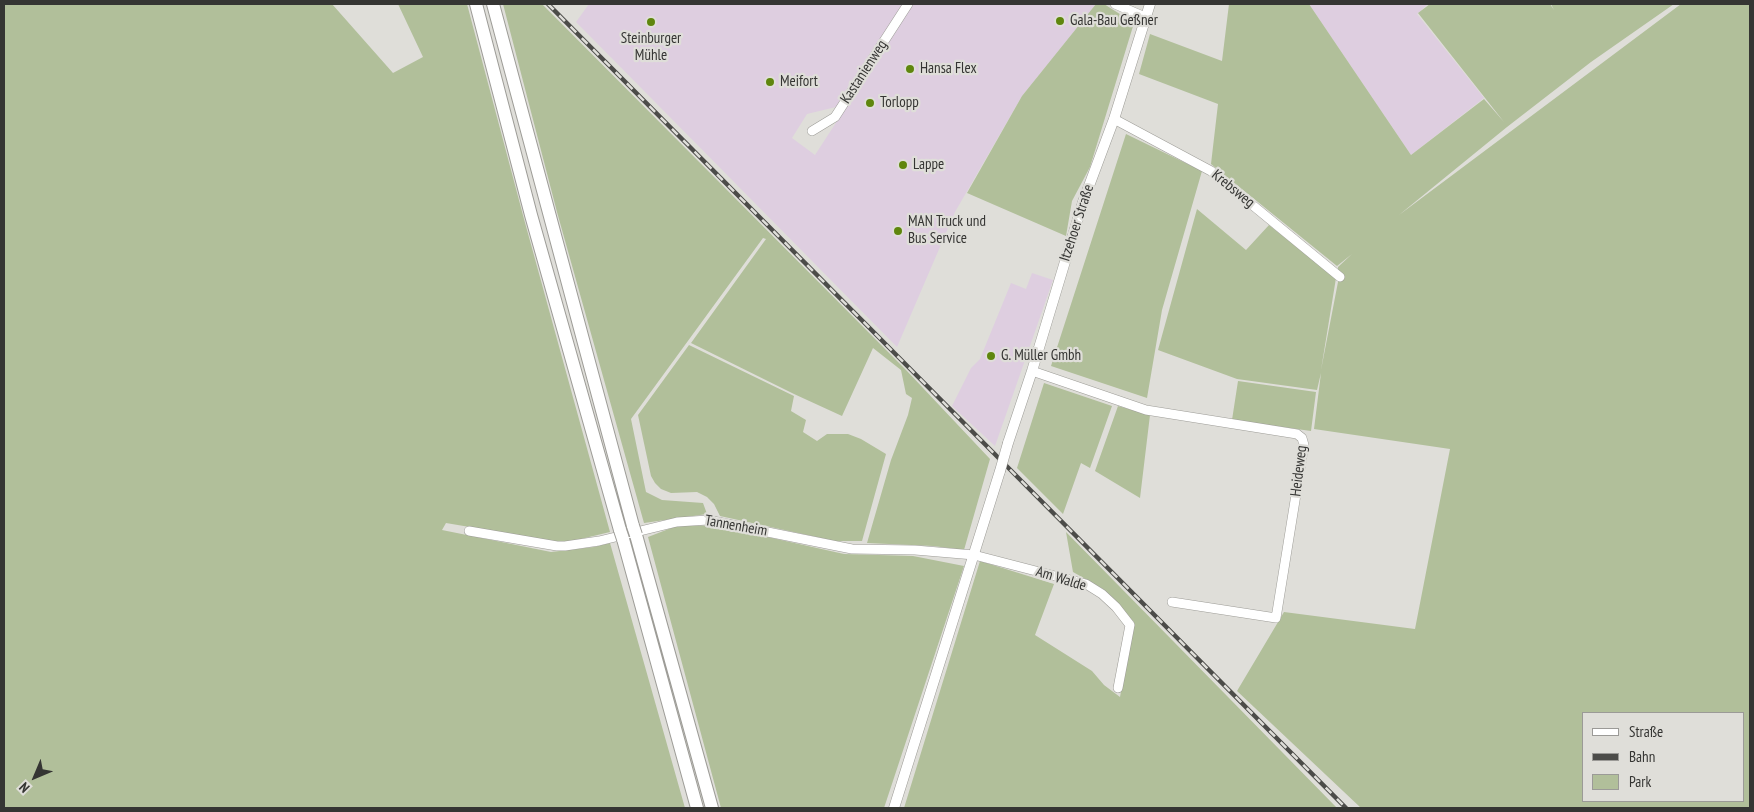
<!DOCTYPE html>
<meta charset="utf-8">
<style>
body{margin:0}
#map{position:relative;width:1754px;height:812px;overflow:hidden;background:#dfded9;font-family:"PT Sans Narrow",sans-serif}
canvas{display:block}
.frame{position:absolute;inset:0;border:5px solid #353533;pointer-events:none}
.legend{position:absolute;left:1582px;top:712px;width:162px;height:90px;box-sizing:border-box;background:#dfded9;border:1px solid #9b9a97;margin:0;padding:6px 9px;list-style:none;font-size:15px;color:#353533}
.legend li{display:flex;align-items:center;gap:10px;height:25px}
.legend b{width:25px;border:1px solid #9b9a97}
.north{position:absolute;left:10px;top:752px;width:50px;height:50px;-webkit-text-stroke:4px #dfded9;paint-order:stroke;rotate:225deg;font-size:14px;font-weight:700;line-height:20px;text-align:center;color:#353533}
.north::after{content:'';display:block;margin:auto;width:18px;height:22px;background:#353533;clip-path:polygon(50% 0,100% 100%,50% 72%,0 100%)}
</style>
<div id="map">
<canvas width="1754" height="812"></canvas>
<div class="frame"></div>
<ul class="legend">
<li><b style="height:6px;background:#fff"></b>Straße</li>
<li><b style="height:6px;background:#4c4c49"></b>Bahn</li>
<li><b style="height:14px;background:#b1bf9a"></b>Park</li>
</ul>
<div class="north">N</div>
</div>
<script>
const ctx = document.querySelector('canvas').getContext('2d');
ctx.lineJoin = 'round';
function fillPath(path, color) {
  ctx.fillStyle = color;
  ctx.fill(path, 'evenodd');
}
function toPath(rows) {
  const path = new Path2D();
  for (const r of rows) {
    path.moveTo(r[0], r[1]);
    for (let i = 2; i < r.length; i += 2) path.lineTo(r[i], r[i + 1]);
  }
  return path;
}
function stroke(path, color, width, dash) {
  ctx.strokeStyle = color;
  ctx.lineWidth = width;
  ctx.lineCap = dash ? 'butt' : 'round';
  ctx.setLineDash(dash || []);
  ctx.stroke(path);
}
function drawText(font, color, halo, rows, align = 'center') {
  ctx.font = font + ' "PT Sans Narrow",sans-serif';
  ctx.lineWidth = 4.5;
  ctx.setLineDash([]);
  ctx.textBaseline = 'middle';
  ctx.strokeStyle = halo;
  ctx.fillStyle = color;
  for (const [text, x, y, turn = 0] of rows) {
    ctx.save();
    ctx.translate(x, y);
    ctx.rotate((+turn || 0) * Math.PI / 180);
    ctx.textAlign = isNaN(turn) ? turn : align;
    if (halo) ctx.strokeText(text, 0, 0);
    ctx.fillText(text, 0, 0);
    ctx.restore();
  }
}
fillPath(toPath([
 [589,4,903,4,836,107,807,114,792,138,815,155,913,4,1096,4,1022,96,955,212,897,347,576,22],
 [1309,4,1428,4,1417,14,1484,98,1411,155],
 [1032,273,1053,280,995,446,952,406,971,368,980,359,1011,283,1026,289]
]), '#decee0');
fillPath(toPath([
 [4,4,332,4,393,73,423,57,398,4,467,4,524,219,610,532,564,543,446,523,442,530,551,552,594,547,610,543,685,808,4,808],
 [503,4,542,4,907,371,990,459,964,550,933,546,867,543,891,460,908,415,912,398,906,394,901,370,873,348,842,416,794,394,691,343,766,239,763,238,631,419,646,492,662,500,703,503,707,514,644,523,557,212],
 [1096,4,1104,4,1134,23,1090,167,1072,201,1066,236,967,193,1022,96],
 [1229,4,1309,4,1411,155,1484,99,1504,122,1418,13,1430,4,1550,4,1554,10,1551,4,1674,4,1591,62,1507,127,1399,215,1681,4,1750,4,1750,808,1361,808,1237,691,1284,612,1415,629,1450,449,1314,429,1321,373,1317,390,1237,379,1158,350,1197,209,1246,250,1269,225,1336,278,1321,370,1338,282,1338,267,1352,254,1337,266,1211,164,1218,104,1139,74,1150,34,1222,61],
 [1583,713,1743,713,1743,801,1583,801],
 [1126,134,1202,171,1162,310,1147,398,1051,366],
 [689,345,794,396,791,411,806,420,803,432,817,441,827,434,848,434,861,439,886,454,862,541,835,541,720,516,714,504,707,497,697,492,671,493,661,489,655,483,651,476,638,415],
 [1238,381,1316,392,1311,431,1232,420],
 [1044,383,1112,406,1090,468,1081,463,1063,514,1017,468],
 [1118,406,1150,415,1140,498,1095,471],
 [679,525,718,526,844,554,913,556,964,566,884,808,721,808,648,537],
 [1066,532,1337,808,904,808,980,561,1054,584,1035,635,1092,671,1104,685,1120,697,1134,622,1103,589,1073,572]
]), '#b1bf9a');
const minor = toPath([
 [1115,4,1145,17],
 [1114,119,1211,171,1340,277],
 [812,131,835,117,908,4],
 [1032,371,1146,410,1297,434,1302,438,1304,445,1276,618,1172,602],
 [469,531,557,546,565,546,599,541,677,522,708,520,852,549,915,550,974,555,1086,584,1102,594,1116,607,1130,625,1118,688]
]);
const major = toPath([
 [1008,443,1032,371,1083,202,1114,119,1150,4],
 [894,808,1000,471]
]);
const highway = toPath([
 [476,4,531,215,620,530],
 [493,4,633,526],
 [636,535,712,808],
 [623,539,697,808]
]);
stroke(minor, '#9d9c97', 10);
stroke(major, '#9d9c97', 11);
stroke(highway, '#9d9c97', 14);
stroke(minor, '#fff', 9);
stroke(major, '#fff', 10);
stroke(highway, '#fff', 12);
const rail = toPath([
 [548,4,1346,808]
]);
stroke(rail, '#4c4c49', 4.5);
stroke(rail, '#dfded9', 2.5, [8]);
const majorBridge = toPath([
 [1000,471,1008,443]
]);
const highwayBridge = toPath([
 [633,526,636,535],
 [620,530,623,539]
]);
stroke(majorBridge, '#9d9c97', 11, []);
stroke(highwayBridge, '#9d9c97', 14, []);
stroke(majorBridge, '#fff', 10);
stroke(highwayBridge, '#fff', 12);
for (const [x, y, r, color] of [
 [1060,21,5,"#5f860d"],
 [651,22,5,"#5f860d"],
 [910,69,5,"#5f860d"],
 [770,82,5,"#5f860d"],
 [870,103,5,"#5f860d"],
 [903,165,5,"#5f860d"],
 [898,231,5,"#5f860d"],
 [991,356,5,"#5f860d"]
]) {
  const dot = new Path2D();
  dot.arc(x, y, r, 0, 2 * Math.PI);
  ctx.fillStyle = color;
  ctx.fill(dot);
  stroke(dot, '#dfded9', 2);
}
drawText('15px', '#353533', '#dfded9', [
 ["Gala-Bau Geßner",1070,21],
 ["Steinburger",651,39,"center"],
 ["Mühle",651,56,"center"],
 ["Hansa Flex",920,69],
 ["Meifort",780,82],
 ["Torlopp",880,103],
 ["Lappe",913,165],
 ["MAN Truck und",908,222],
 ["Bus Service",908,239],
 ["G. Müller Gmbh",1001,356]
], 'left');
drawText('15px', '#353533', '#dfded9', [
 ["Kastanienweg",864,72,-57],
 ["Krebsweg",1233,189,39],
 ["Itzehoer Straße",1077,223,-72],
 ["Heideweg",1299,471,-83],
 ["Tannenheim",736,526,10],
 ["Am Walde",1061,579,17]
]);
</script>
